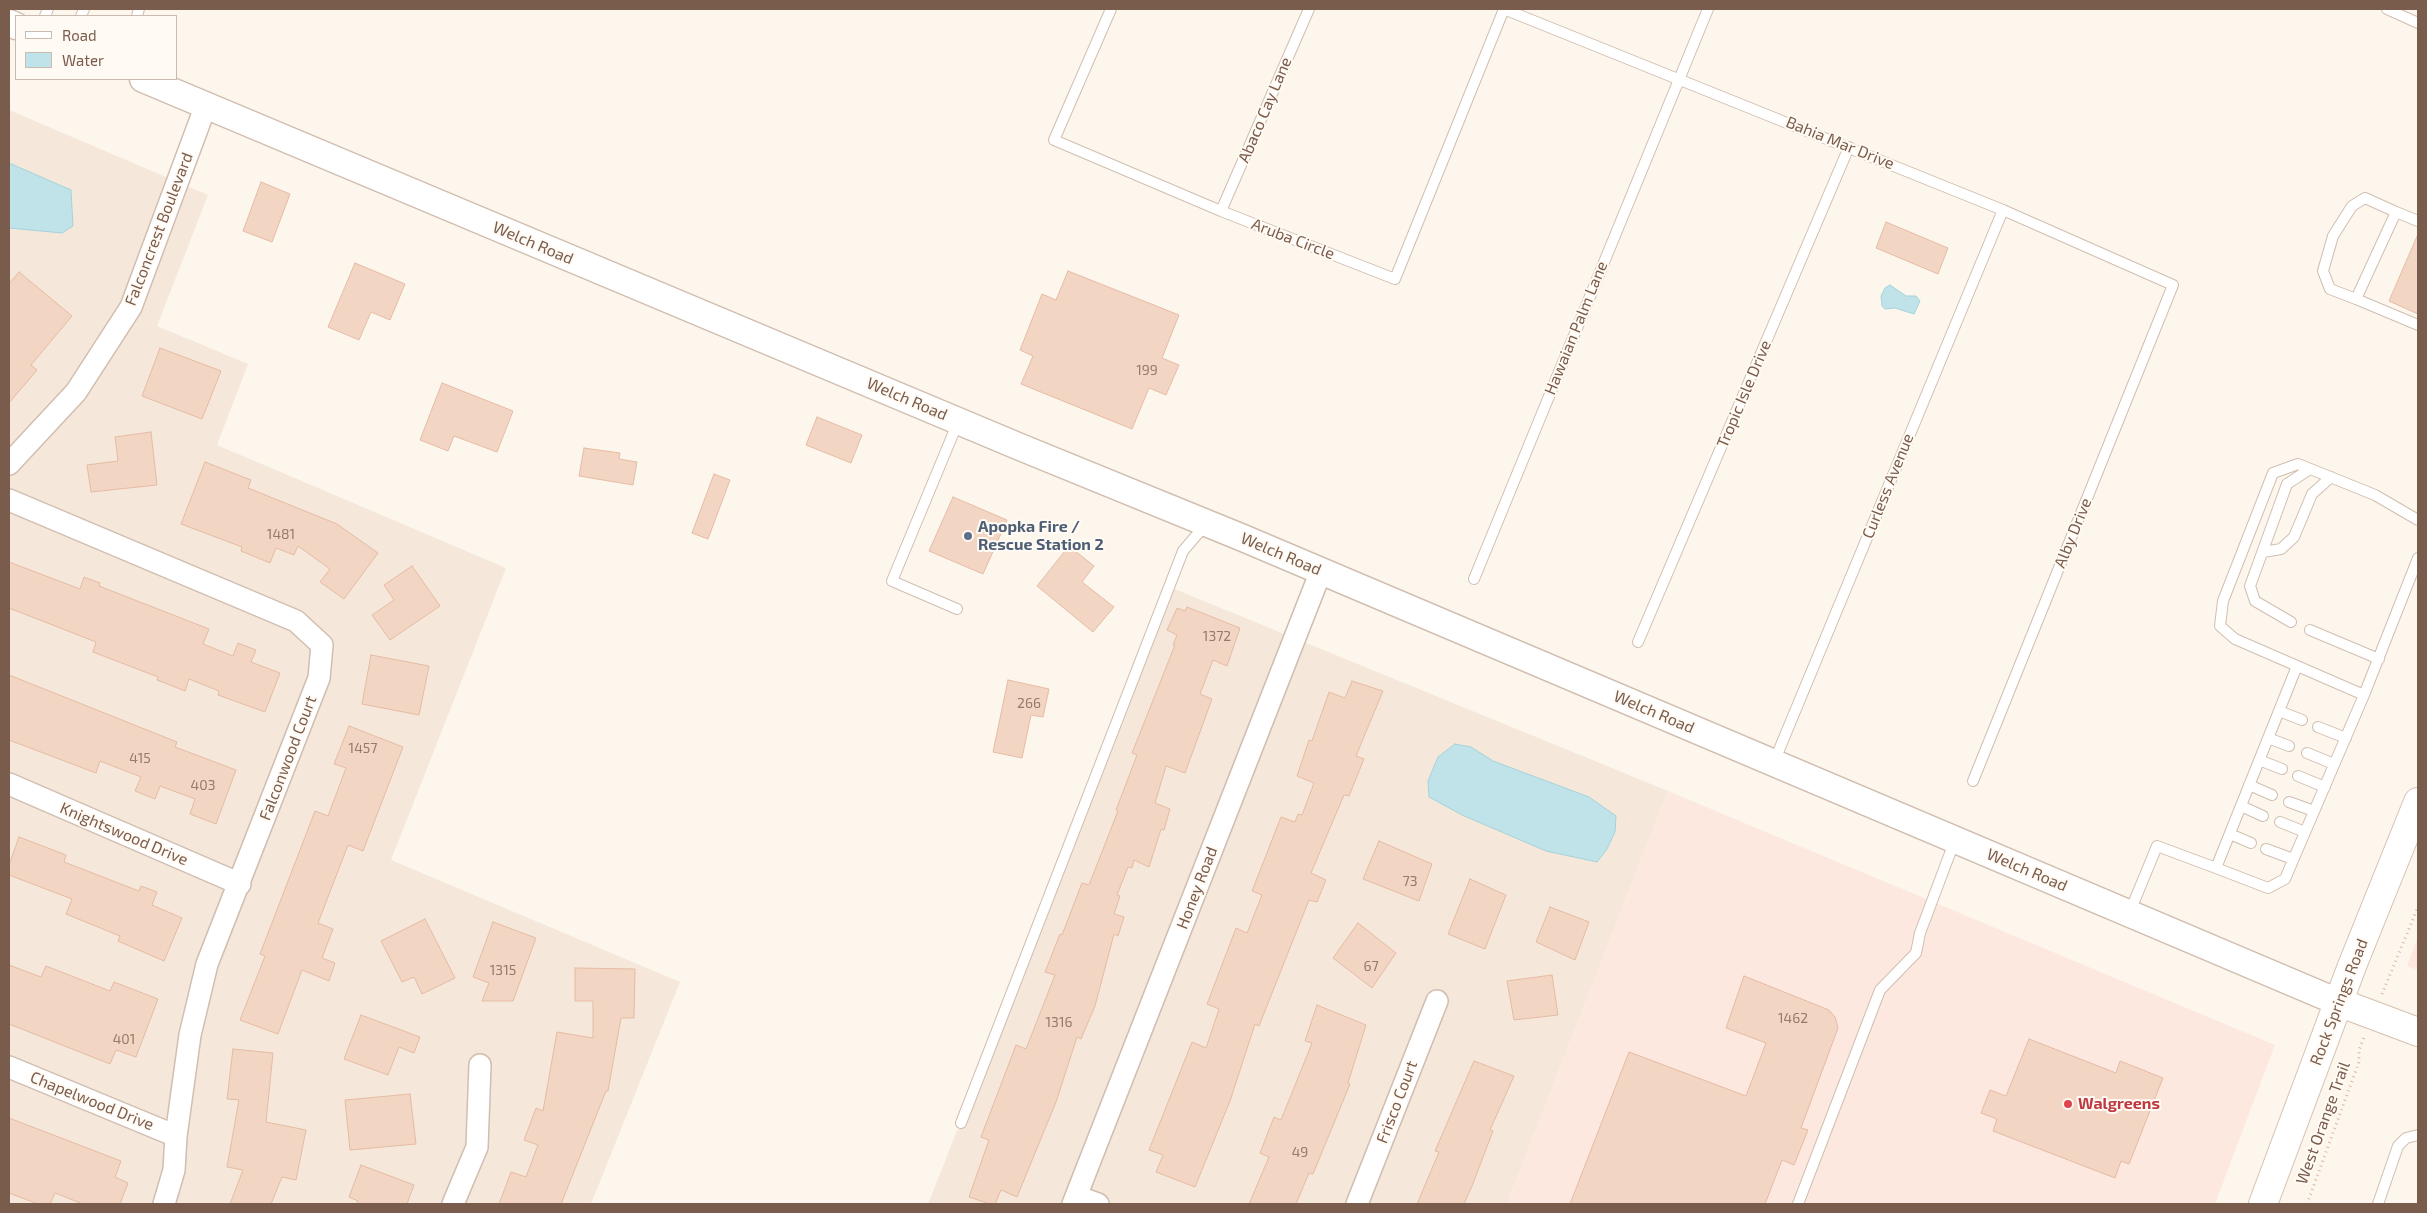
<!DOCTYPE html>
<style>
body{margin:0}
#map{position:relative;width:2427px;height:1213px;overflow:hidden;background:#fdf6ec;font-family:"Exo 2",sans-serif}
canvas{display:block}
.frame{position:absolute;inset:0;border:10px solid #7a5c4d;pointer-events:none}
.legend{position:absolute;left:15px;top:15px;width:162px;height:65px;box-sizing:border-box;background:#fffaf3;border:1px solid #cabbb1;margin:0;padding:6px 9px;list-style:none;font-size:15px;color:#7a5c4d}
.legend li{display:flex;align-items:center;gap:10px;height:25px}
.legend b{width:25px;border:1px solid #cabbb1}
</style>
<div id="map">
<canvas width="2427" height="1213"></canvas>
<div class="frame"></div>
<ul class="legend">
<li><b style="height:6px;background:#fff"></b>Road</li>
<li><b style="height:14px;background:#bfe3e8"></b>Water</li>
</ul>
</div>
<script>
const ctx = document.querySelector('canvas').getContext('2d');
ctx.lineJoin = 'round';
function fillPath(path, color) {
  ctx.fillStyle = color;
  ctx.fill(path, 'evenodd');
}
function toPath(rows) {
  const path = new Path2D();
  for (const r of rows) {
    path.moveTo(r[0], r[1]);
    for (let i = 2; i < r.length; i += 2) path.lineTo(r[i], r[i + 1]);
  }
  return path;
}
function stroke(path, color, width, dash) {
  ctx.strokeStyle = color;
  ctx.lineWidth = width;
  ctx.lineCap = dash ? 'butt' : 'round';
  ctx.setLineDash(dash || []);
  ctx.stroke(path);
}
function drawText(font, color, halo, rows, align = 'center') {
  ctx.font = font + ' "Exo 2",sans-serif';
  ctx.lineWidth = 4;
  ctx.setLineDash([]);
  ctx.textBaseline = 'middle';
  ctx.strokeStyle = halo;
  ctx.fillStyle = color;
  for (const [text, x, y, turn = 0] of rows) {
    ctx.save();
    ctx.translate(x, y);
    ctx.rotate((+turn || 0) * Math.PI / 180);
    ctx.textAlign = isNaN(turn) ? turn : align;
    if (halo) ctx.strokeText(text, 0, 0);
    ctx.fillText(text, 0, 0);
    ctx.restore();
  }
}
fillPath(toPath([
 [9,110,208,195,157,326,248,364,217,445,506,568,391,860,680,982,591,1204,9,1204],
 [1172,588,1668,791,1507,1204,928,1204]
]), '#f5e8da');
fillPath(toPath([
 [1668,791,2275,1045,2215,1204,1507,1204],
 [2418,937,2418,970,2407,966]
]), '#fde8e0');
const water = toPath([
 [9,163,71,190,73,226,62,233,9,228,9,163],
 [1890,285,1906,296,1916,296,1920,301,1914,314,1895,308,1885,309,1882,306,1881,296,1885,288,1890,285],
 [1455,744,1471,747,1493,761,1589,797,1616,816,1615,832,1607,849,1597,862,1546,851,1462,815,1429,797,1428,781,1438,757,1455,744]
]);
fillPath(water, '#bfe3e8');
stroke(water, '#a5d3da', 1);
const building = toPath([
 [261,182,290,194,272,242,243,231,261,182],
 [1886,222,1948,248,1938,274,1876,248,1886,222],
 [2418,234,2418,314,2389,301,2418,234],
 [355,263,405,284,390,320,371,312,359,340,328,327,355,263],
 [1068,271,1179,315,1162,358,1179,365,1166,395,1149,388,1132,429,1021,384,1033,356,1020,350,1042,294,1056,300,1068,271],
 [19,272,72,316,31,365,37,370,9,403,9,284,19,272],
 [160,348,221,371,202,419,142,396,160,348],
 [442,383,513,411,497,452,454,436,448,451,420,440,442,383],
 [817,417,862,435,851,463,806,445,817,417],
 [151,432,157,485,91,492,87,465,118,461,115,437,151,432],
 [584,448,620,453,619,459,637,462,633,485,579,476,584,448],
 [205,462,251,480,248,488,337,524,378,553,344,599,320,582,330,569,298,546,294,555,276,548,270,563,241,551,242,547,181,524,205,462],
 [714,474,730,480,708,539,692,533,714,474],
 [953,497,1007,520,983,574,929,551,953,497],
 [1069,546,1094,566,1082,582,1114,607,1093,632,1037,586,1069,546],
 [9,562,80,589,84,577,100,583,99,586,209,629,203,644,233,656,238,643,256,650,251,662,280,673,265,712,218,695,219,691,189,679,185,691,157,680,158,677,93,652,96,642,9,608,9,562],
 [412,566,440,606,390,640,372,615,394,600,384,585,412,566],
 [1187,607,1240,628,1227,666,1213,660,1200,694,1212,699,1185,773,1166,766,1155,803,1170,809,1164,830,1161,829,1149,867,1134,860,1132,868,1128,867,1117,895,1120,896,1114,914,1124,917,1118,936,1114,934,1095,1006,1081,1039,1077,1037,1056,1102,1017,1197,1001,1190,995,1204,990,1204,969,1197,989,1140,981,1137,1016,1045,1026,1049,1055,975,1045,972,1060,934,1062,935,1082,883,1089,885,1118,811,1116,810,1137,755,1132,753,1175,645,1173,645,1177,635,1167,630,1177,608,1185,611,1187,607],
 [371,655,429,666,419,715,362,704,371,655],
 [9,675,177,742,175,747,236,770,216,824,190,814,195,799,160,786,155,799,135,791,141,777,100,761,96,773,9,740,9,675],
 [1008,680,1049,689,1043,717,1031,715,1022,758,993,752,1008,680],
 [1352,681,1383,691,1356,756,1364,759,1349,796,1344,795,1311,873,1326,880,1317,902,1309,900,1259,1026,1255,1024,1230,1101,1195,1187,1156,1172,1163,1155,1149,1150,1192,1042,1206,1048,1219,1009,1207,1004,1236,928,1247,933,1262,895,1252,891,1281,817,1295,822,1298,814,1302,815,1314,783,1297,776,1309,740,1312,741,1329,692,1345,698,1352,681],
 [349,726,403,747,363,851,348,845,318,923,333,929,322,958,335,963,329,981,302,970,278,1034,240,1020,265,956,260,954,315,811,328,816,346,768,334,764,349,726],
 [19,837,66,855,64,862,139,891,141,886,157,892,152,905,182,918,164,961,118,941,120,936,66,914,72,899,9,875,9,865,19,837],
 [1379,841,1432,864,1419,901,1363,879,1379,841],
 [1470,879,1506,895,1485,949,1448,934,1470,879],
 [1550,907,1589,922,1575,960,1536,942,1550,907],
 [425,919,455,978,422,994,414,977,402,982,381,941,425,919],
 [493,922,536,938,513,1001,482,1001,489,983,473,977,493,922],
 [1358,923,1396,953,1372,988,1333,958,1358,923],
 [9,965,41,977,46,966,110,991,114,982,158,999,136,1057,116,1050,110,1064,9,1024,9,965],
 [575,968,635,969,634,1018,621,1018,608,1091,606,1091,561,1204,499,1204,511,1172,526,1177,538,1145,524,1140,536,1108,543,1111,557,1032,593,1038,593,1001,575,1001,575,968],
 [1552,975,1558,1015,1514,1020,1507,981,1552,975],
 [1744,976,1829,1010,1835,1017,1838,1028,1801,1128,1808,1130,1794,1165,1782,1160,1765,1204,1570,1204,1629,1052,1746,1096,1766,1043,1726,1028,1744,976],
 [1317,1005,1366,1025,1348,1083,1350,1084,1313,1174,1309,1173,1296,1204,1249,1204,1269,1157,1260,1153,1274,1117,1281,1120,1312,1043,1305,1041,1317,1005],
 [361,1015,420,1037,414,1053,399,1047,388,1075,344,1059,361,1015],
 [2029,1039,2116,1073,2120,1061,2163,1078,2129,1164,2121,1161,2115,1178,1993,1131,1997,1119,1981,1113,1990,1090,2006,1096,2029,1039],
 [233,1049,273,1053,266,1122,306,1130,296,1180,282,1177,271,1204,230,1204,243,1170,227,1167,239,1100,227,1099,233,1049],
 [1474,1061,1514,1076,1490,1130,1493,1131,1472,1186,1464,1204,1417,1204,1439,1152,1435,1151,1474,1061],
 [410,1094,416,1144,350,1150,345,1100,410,1094],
 [9,1118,121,1161,115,1177,128,1183,120,1204,83,1204,55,1193,50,1204,38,1204,9,1193,9,1118],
 [361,1165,414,1185,407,1204,356,1204,358,1201,349,1197,361,1165]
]);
fillPath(building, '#f3d5c3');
stroke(building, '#e6bba3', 1);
const service = toPath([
 [1111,9,1054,140,1221,211,1395,279,1504,9],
 [1504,9,2003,210,2173,285,1973,781],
 [2387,9,2418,23],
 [45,16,48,9],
 [81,16,84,9],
 [137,16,139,9],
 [1221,211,1309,9],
 [2418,221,2396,212,2356,299,2418,325],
 [2356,299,2330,289,2323,271,2333,236,2352,206,2365,198,2396,212],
 [2418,520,2375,495,2298,464,2273,473,2223,601,2220,626,2235,639,2364,695,2418,558],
 [2263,552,2281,549,2294,537,2312,494,2331,477],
 [1474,579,1708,9],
 [957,609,892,581,958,422],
 [2291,622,2255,601,2250,586,2287,484,2310,469],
 [2310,630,2379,659],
 [1638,642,1849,147],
 [2297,666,2216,868,2268,888,2285,879,2364,695],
 [2279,711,2302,720],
 [2318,727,2346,738],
 [2268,738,2289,746],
 [2307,753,2334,764],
 [2259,760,2282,769],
 [1774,762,2003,210],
 [2298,776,2325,787],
 [2249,785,2272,795],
 [2289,802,2314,811],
 [2241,806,2263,816],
 [2280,822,2305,832],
 [2230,834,2251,843],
 [2266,849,2293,859],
 [2129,914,2157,846,2216,868],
 [961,1123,1183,551,1206,524],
 [1798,1204,1880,990,1916,953,1920,933,1955,840],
 [2378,1204,2398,1146,2406,1138,2418,1135]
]);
const minor = toPath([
 [9,464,76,392,131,307,206,105],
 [9,500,296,621,322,645,319,678,207,964,190,1035,176,1136,174,1170,164,1204],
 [9,784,240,884],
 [9,1067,176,1136],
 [1076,1196,1098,1204],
 [453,1204,477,1147,480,1065],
 [1073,1204,1321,571],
 [1357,1204,1437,1001]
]);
const tertiary = toPath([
 [9,23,16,26],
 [143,79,1020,447,1243,538,2338,1002]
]);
const secondary = toPath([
 [2338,1002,2418,1032],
 [2263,1204,2352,966,2418,802]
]);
stroke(service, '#d1beb0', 12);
stroke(minor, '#d1beb0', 24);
stroke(tertiary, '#d1beb0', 29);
stroke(secondary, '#d6c0b0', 30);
stroke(toPath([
 [2382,994,2418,907],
 [2307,1204,2359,1062,2359,1050,2364,1037]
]), '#d9b8a5', 3, [1, 4]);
stroke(service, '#fff', 10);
stroke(minor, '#fff', 21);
stroke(tertiary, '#fff', 26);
stroke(secondary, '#fff', 28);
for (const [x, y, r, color] of [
 [968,536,5,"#5c6f8a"],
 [2068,1104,5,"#e0444e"]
]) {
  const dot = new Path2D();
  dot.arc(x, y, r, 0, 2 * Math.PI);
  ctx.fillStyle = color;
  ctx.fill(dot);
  stroke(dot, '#fffaf3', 2);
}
drawText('14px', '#987a6a', null, [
 ["199",1147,370],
 ["1481",281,534],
 ["1372",1217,636],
 ["266",1029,703],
 ["1457",363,748],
 ["415",140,758],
 ["403",203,785],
 ["73",1410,881],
 ["67",1371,966],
 ["1315",503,970],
 ["1462",1793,1018],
 ["1316",1059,1022],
 ["401",124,1039],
 ["49",1300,1152]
]);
drawText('16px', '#7a5c4d', '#fffaf3', [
 ["Abaco Cay Lane",1265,110,-67],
 ["Bahia Mar Drive",1840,143,22],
 ["Falconcrest Boulevard",159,229,-69],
 ["Aruba Circle",1293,239,21],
 ["Welch Road",533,243,23],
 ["Hawaian Palm Lane",1576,328,-68],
 ["Tropic Isle Drive",1744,394,-67],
 ["Welch Road",907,399,23],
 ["Curless Avenue",1888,486,-68],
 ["Alby Drive",2073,533,-68],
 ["Welch Road",1281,554,23],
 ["Welch Road",1654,712,23],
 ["Falconwood Court",288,758,-69],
 ["Knightswood Drive",124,834,23],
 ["Welch Road",2027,870,23],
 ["Honey Road",1197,888,-69],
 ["Rock Springs Road",2339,1002,-69],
 ["Chapelwood Drive",92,1101,22],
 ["Frisco Court",1397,1102,-69],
 ["West Orange Trail",2323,1123,-70]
]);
drawText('bold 16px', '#4e5e75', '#fffaf3', [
 ["Apopka Fire /",978,527],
 ["Rescue Station 2",978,545]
], 'left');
drawText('bold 16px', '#be3a42', '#fffaf3', [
 ["Walgreens",2078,1104]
], 'left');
</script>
